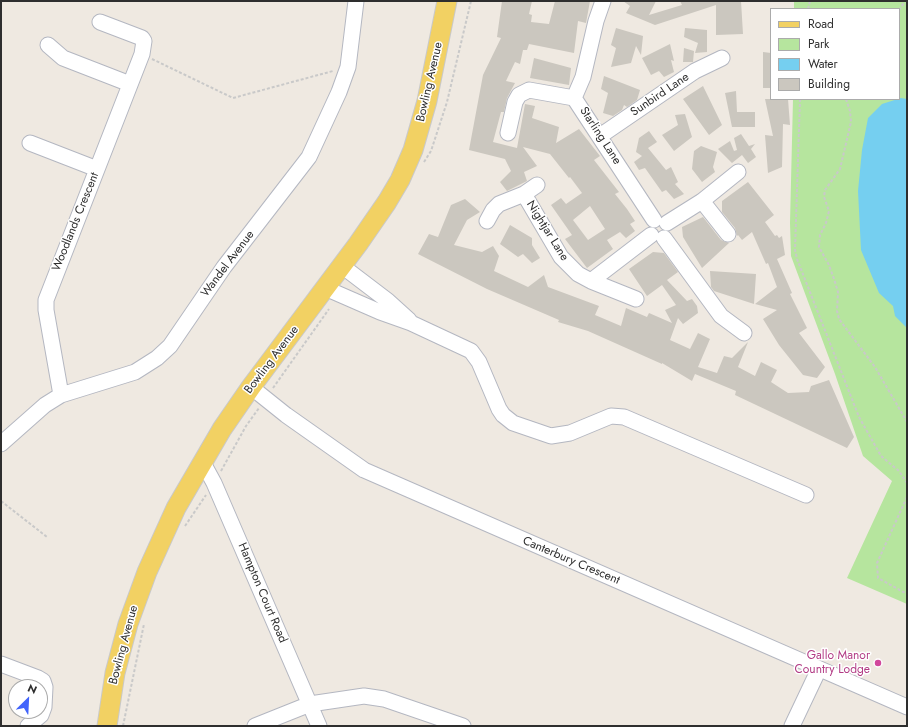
<!DOCTYPE html>
<style>
body{margin:0}
#map{position:relative;width:908px;height:727px;overflow:hidden;background:#efe9e1;font-family:Jost,sans-serif}
canvas{display:block}
.frame{position:absolute;inset:0;border:2px solid #2e2e2e;pointer-events:none}
.legend{position:absolute;left:770px;top:8px;width:130px;height:92px;box-sizing:border-box;background:#fff;border:1px solid #ababab;margin:0;padding:5px 7px;list-style:none;font-size:12px;color:#2e2e2e}
.legend li{display:flex;align-items:center;gap:8px;height:20px}
.legend b{width:20px;border:1px solid #ababab}
.north{position:absolute;left:8px;top:679px;width:40px;height:40px;box-sizing:border-box;background:#fff;border:1px solid #ababab;border-radius:50%;rotate:24deg;font-size:11px;font-weight:700;line-height:16px;text-align:center;color:#2e2e2e}
.north::after{content:'';display:block;margin:auto;width:14px;height:18px;background:#4264fb;clip-path:polygon(50% 0,100% 100%,50% 72%,0 100%)}
</style>
<div id="map">
<canvas width="908" height="727"></canvas>
<div class="frame"></div>
<ul class="legend">
<li><b style="height:5px;background:#f2d163"></b>Road</li>
<li><b style="height:11px;background:#b6e59e"></b>Park</li>
<li><b style="height:11px;background:#75cff0"></b>Water</li>
<li><b style="height:11px;background:#cbc7bf"></b>Building</li>
</ul>
<div class="north">N</div>
</div>
<script>
const ctx = document.querySelector('canvas').getContext('2d');
ctx.lineJoin = 'round';
function fillPath(path, color) {
  ctx.fillStyle = color;
  ctx.fill(path, 'evenodd');
}
function toPath(rows) {
  const path = new Path2D();
  for (const r of rows) {
    path.moveTo(r[0], r[1]);
    for (let i = 2; i < r.length; i += 2) path.lineTo(r[i], r[i + 1]);
  }
  return path;
}
function stroke(path, color, width, dash) {
  ctx.strokeStyle = color;
  ctx.lineWidth = width;
  ctx.lineCap = dash ? 'butt' : 'round';
  ctx.setLineDash(dash || []);
  ctx.stroke(path);
}
function drawText(font, color, halo, rows, align = 'center') {
  ctx.font = font + ' Jost,sans-serif';
  ctx.lineWidth = 3;
  ctx.setLineDash([]);
  ctx.textBaseline = 'middle';
  ctx.strokeStyle = halo;
  ctx.fillStyle = color;
  for (const [text, x, y, turn = 0] of rows) {
    ctx.save();
    ctx.translate(x, y);
    ctx.rotate((+turn || 0) * Math.PI / 180);
    ctx.textAlign = isNaN(turn) ? turn : align;
    if (halo) ctx.strokeText(text, 0, 0);
    ctx.fillText(text, 0, 0);
    ctx.restore();
  }
}
fillPath(toPath([
 [794,1,907,1,907,604,847,578,892,481,863,456,835,374,791,256,790,223,793,99,899,99,899,9,794,9]
]), '#b6e59e');
fillPath(toPath([
 [901,98,907,99,907,328,895,316,893,306,879,293,861,250,858,191,862,150,868,118,882,104]
]), '#75cff0');
fillPath(toPath([
 [502,1,532,1,529,14,532,15,531,22,549,24,555,1,590,1,586,23,578,21,574,53,529,44,527,50,523,50,520,64,515,62,506,81,515,83,507,98,504,112,501,112,493,142,517,148,525,104,535,106,532,118,559,127,556,143,579,129,600,156,594,160,619,192,615,194,627,209,635,221,630,224,635,231,626,238,620,232,607,240,613,249,587,268,565,239,572,235,551,205,561,198,566,204,582,193,570,177,569,178,550,154,523,147,537,166,524,172,527,181,507,191,500,182,511,171,505,159,469,150,483,75,501,38,497,37],
 [590,206,605,229,588,240,573,220],
 [623,1,656,1,649,15,682,5,680,1,741,1,743,34,716,35,716,5,655,25,626,13,630,6],
 [616,28,643,36,641,55,636,46,631,63,611,67,616,48,611,45],
 [685,28,707,30,707,52,695,53,698,43,684,37],
 [670,44,674,61,671,60,674,72,664,77,659,71,651,75,642,58],
 [684,48,694,51,693,62,683,62],
 [763,52,771,53,771,88,763,88],
 [534,58,571,68,569,85,530,78],
 [604,76,640,90,637,100,627,107,624,105,622,110,613,116,603,113,608,93,601,89],
 [703,86,722,125,709,135,683,99],
 [736,91,737,112,755,112,755,127,732,127,725,93],
 [765,99,788,99,790,125,783,124,782,167,768,173,765,135,773,136],
 [685,114,692,137,674,151,662,135,678,125,675,115],
 [649,131,657,142,648,148,666,170,671,167,678,182,675,184,684,194,674,199,666,190,662,192,645,168,639,170,634,162,642,156,636,152,639,138],
 [741,134,749,146,755,144,751,149,756,157,748,163,742,155,732,163,718,149,730,141,734,151,737,150,734,138],
 [701,146,717,152,713,167,715,172,702,182,692,169,694,151],
 [748,182,774,215,765,222,775,236,777,235,779,238,782,236,785,255,777,259,792,293,790,294,807,328,799,333,825,367,817,378,803,375,779,345,763,319,777,310,755,304,777,287,768,263,766,264,752,232,742,240,738,235,737,236,735,228,722,212,722,201],
 [465,199,480,212,467,220,454,245,482,252,493,246,499,256,494,271,528,287,544,275,548,287,599,306,595,315,621,326,626,308,647,317,649,313,672,323,665,310,676,305,662,285,647,296,629,269,653,252,664,253,678,272,667,280,687,301,692,299,697,306,698,313,683,324,678,318,670,340,690,349,698,333,710,339,698,367,717,373,724,356,732,358,748,342,738,367,755,376,761,362,777,370,771,382,788,393,809,392,811,386,829,380,854,437,847,448,735,395,736,391,695,374,692,381,662,363,662,364,588,331,558,322,559,320,487,289,418,254,429,234,438,237,451,205],
 [703,217,721,240,729,243,702,268,683,237,682,227],
 [510,225,532,238,532,245,540,258,532,263,523,254,518,257,500,244],
 [710,271,756,274,754,304,714,291,711,287]
]), '#cbc7bf');
const minor = toPath([
 [603,1,596,21,583,77,574,98,654,220],
 [48,45,63,58,130,84],
 [508,133,515,102,519,95,529,90,574,98],
 [600,136,695,71,722,58],
 [30,143,97,169],
 [524,194,537,185],
 [702,201,728,234],
 [487,221,493,210,499,204,524,194,561,257,578,274,591,281,651,235],
 [667,223,702,201,738,172],
 [664,238,721,316,744,333],
 [342,266,388,301,409,320],
 [591,281,636,299],
 [325,288,380,312,411,323,471,351,479,362,499,409,503,415,513,423,551,436,570,433,611,416,624,417,806,495],
 [251,387,286,415,364,470,907,707],
 [61,395,46,310,46,300,142,54,144,41,142,38,100,22],
 [1,444,45,405,61,395,135,372,157,358,170,346,224,267,309,157,339,92,348,67,356,1],
 [202,461,214,483,319,726],
 [1,664,38,678,43,681,45,687,44,707,41,715,28,726],
 [255,726,310,704,364,696,384,699,463,726],
 [792,726,819,669]
]);
const major = toPath([
 [107,726,115,673,128,624,147,572,176,508,222,429,251,387,358,244,387,202,400,180,413,150,427,101,447,1]
]);
stroke(minor, '#b4b7c1', 17);
stroke(major, '#c9c9c9', 21);
stroke(toPath([
 [808,9,810,1],
 [899,10,905,1],
 [152,59,233,98,333,71],
 [800,99,795,250,797,259,859,417,881,456,899,471,907,483],
 [846,99,850,111,851,122,840,169,825,190,824,197,829,211,826,223,820,235,819,247,829,265,834,279,838,292,837,311,839,319,875,367,907,422],
 [424,162,431,151,447,102,471,1],
 [273,388,329,309],
 [221,471,246,426,259,408],
 [907,497,877,563,878,578,907,594],
 [1,501,47,537],
 [185,526,206,495],
 [123,726,144,624]
]), '#c9c9c9', 2, [3, 2]);
stroke(minor, '#fff', 15);
stroke(major, '#f2d163', 19);
for (const [x, y, r, color] of [
 [878,663,4,"#d1479c"]
]) {
  const dot = new Path2D();
  dot.arc(x, y, r, 0, 2 * Math.PI);
  ctx.fillStyle = color;
  ctx.fill(dot);
  stroke(dot, '#fff', 1.5);
}
drawText('12px', '#2e2e2e', '#fff', [
 ["Bowling Avenue",430,82,-77],
 ["Sunbird Lane",660,95,-34],
 ["Starling Lane",600,136,57],
 ["Woodlands Crescent",76,222,-68],
 ["Nightjar Lane",547,231,58],
 ["Wandel Avenue",228,264,-53],
 ["Bowling Avenue",272,360,-53],
 ["Canterbury Crescent",571,561,23],
 ["Hampton Court Road",262,593,67],
 ["Bowling Avenue",124,645,-75]
]);
drawText('12px', '#b23c85', '#fff', [
 ["Gallo Manor",870,656],
 ["Country Lodge",870,670]
], 'right');
</script>
